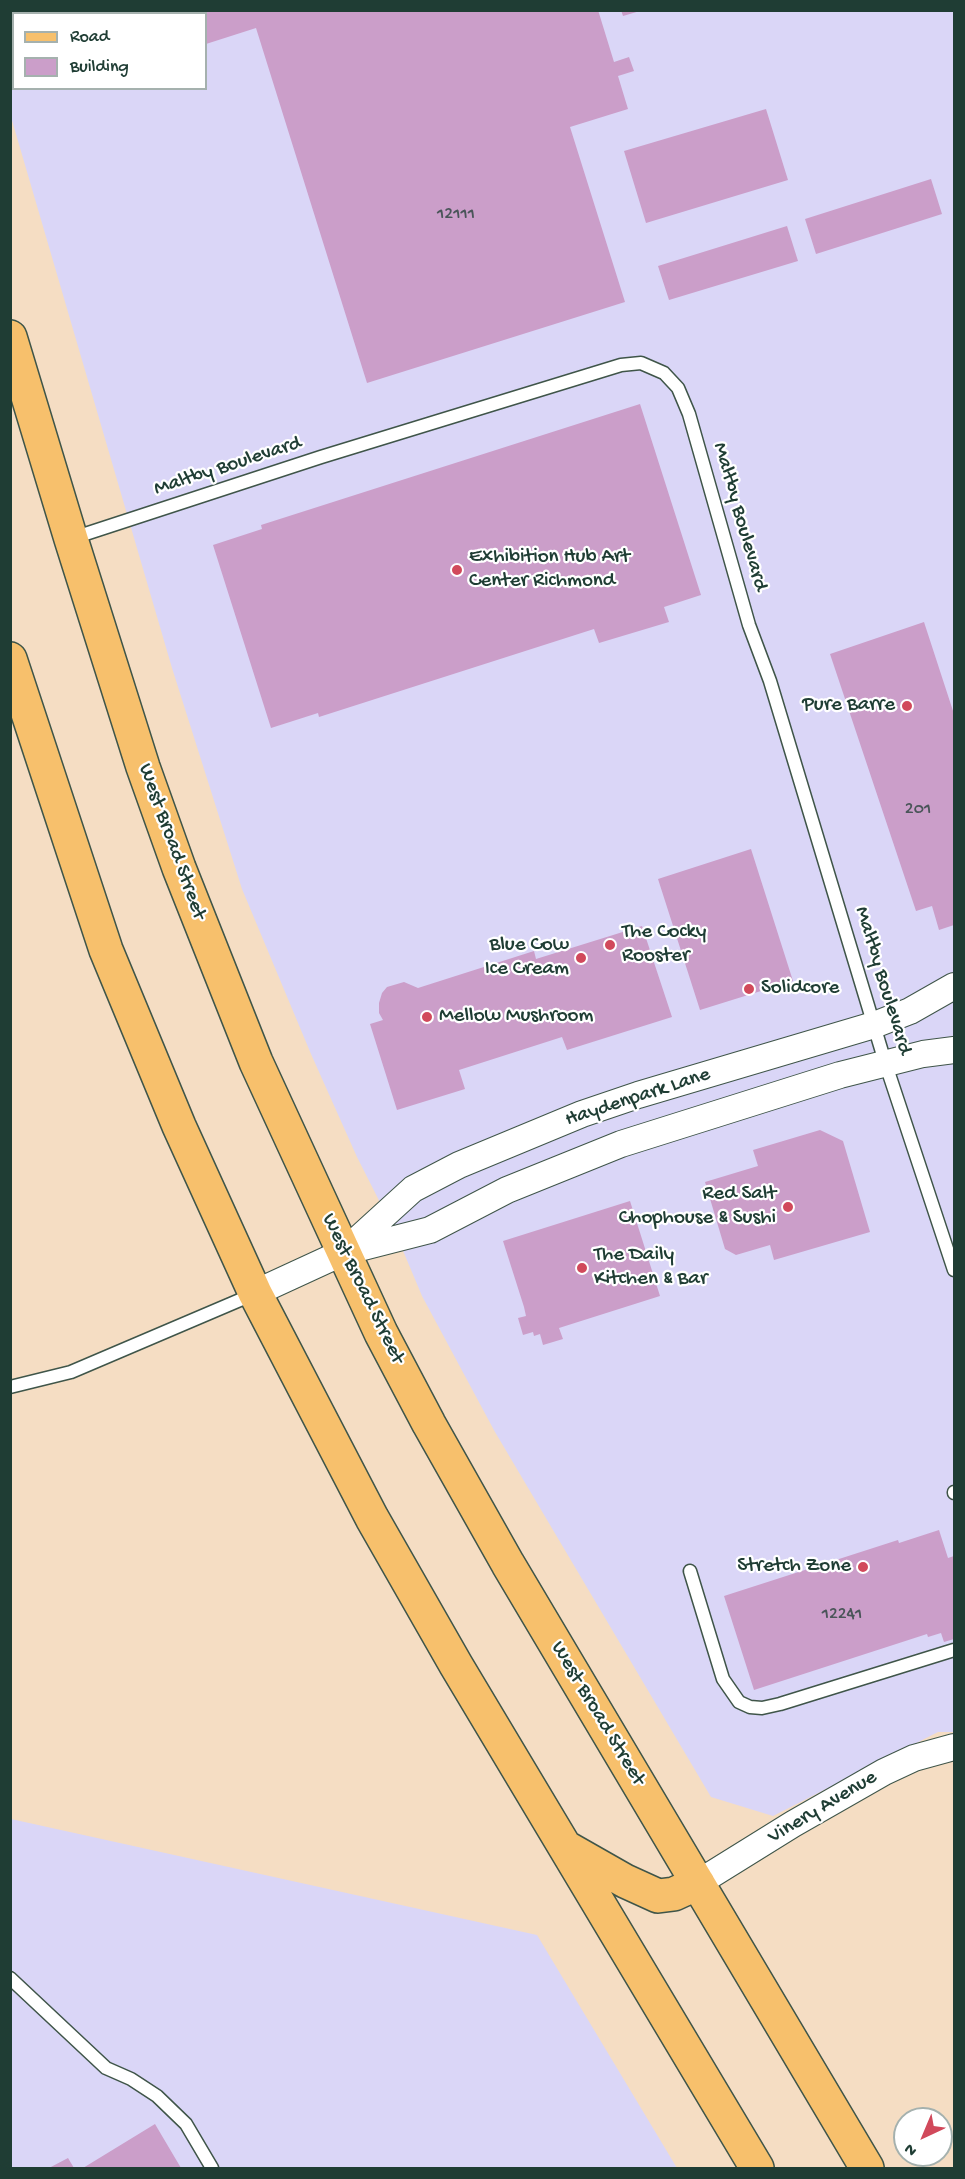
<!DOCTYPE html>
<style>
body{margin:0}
#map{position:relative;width:965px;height:2179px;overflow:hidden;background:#f5ddc3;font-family:"Gochi Hand",sans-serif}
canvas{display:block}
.frame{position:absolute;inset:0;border:12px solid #1f3d34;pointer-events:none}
.legend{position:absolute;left:12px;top:12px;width:195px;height:78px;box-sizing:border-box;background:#fff;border:2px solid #a5b1ae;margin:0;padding:8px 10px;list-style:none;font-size:18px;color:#1f3d34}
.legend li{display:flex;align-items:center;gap:12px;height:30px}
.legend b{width:30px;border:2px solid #a5b1ae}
.north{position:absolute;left:893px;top:2107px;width:60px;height:60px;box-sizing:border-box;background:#fff;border:2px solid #a5b1ae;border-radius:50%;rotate:224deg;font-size:16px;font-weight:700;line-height:24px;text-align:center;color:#1f3d34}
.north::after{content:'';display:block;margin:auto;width:21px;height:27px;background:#d1495b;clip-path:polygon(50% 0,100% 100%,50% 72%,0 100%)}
</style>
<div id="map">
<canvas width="965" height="2179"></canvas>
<div class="frame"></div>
<ul class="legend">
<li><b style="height:8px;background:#f7c06c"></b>Road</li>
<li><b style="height:16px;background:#cb9ec9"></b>Building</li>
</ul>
<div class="north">N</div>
</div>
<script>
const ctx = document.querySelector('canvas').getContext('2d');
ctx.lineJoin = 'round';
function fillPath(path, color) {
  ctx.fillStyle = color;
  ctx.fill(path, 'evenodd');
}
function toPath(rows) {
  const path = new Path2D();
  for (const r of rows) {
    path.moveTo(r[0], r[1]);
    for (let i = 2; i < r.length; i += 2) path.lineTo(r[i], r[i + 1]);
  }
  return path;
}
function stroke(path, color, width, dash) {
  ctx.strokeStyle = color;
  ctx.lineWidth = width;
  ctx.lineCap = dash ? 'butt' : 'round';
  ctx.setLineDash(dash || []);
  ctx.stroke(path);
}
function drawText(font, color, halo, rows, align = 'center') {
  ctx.font = font + ' "Gochi Hand",sans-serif';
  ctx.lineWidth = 4.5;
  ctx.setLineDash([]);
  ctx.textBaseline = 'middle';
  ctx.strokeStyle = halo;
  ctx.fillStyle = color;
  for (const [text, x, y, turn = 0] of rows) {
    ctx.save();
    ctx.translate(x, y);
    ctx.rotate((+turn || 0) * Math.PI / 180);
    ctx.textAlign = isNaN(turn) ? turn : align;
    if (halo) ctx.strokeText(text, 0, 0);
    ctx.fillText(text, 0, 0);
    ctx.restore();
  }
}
fillPath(toPath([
 [10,11,954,11,954,1732,938,1732,773,1816,711,1797,495,1432,422,1296,396,1234,357,1157,311,1054,242,889,172,668,11,117],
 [14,14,206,14,206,88,14,88],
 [11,1819,537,1935,677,2168,11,2168]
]), '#dad6f7');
fillPath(toPath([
 [137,10,598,10,614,62,629,57,634,71,618,76,628,109,570,127,625,302,367,383,256,28,206,44,206,14,138,14],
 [621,10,640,10,640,11,623,16],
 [766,109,788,180,646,223,624,151],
 [931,179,942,214,816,254,805,219],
 [787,226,798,261,669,300,658,266],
 [640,404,701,595,664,607,669,622,599,643,594,629,319,717,318,713,271,728,213,545,262,529,261,525],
 [924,622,954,714,954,925,939,930,932,906,916,911,830,654],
 [751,849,793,981,700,1010,658,879],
 [642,926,672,1017,567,1050,562,1037,459,1070,465,1089,397,1110,370,1024,383,1020,379,1013,379,1003,382,993,387,987,404,982,418,988,534,951,536,959],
 [820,1130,843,1141,870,1232,774,1260,770,1245,736,1255,725,1249,705,1182,758,1166,753,1150],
 [630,1201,660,1296,559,1328,563,1339,543,1345,540,1334,534,1336,533,1332,523,1335,518,1318,526,1316,524,1307,503,1241],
 [939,1530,948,1558,954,1556,954,1639,944,1642,941,1633,928,1637,927,1634,754,1690,724,1596,898,1540,899,1543],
 [155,2124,181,2168,83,2168],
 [68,2158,74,2168,49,2168]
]), '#cb9ec9');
const lane = toPath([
 [73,538,321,457,621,365,641,363,664,373,678,388,689,414,749,625,770,681,885,1062,954,1270],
 [10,1387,71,1372,254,1294],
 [954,1492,954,1493],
 [690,1571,723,1679,739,1702,750,1707,762,1708,780,1704,954,1650],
 [10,1978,106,2068,131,2079,157,2096,186,2124,212,2168]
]);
const street = toPath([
 [346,1250,413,1189,459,1165,582,1114,638,1095,874,1025,910,1011,954,986],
 [255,1293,344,1252,430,1230,507,1190,621,1144,840,1075,923,1054,954,1050],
 [698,1883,793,1824,884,1772,914,1758,954,1747]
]);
const primary = toPath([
 [10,337,71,539,143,767,179,868,256,1062,381,1333,429,1424,508,1564,867,2168],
 [10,659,106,950,179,1126,255,1293,372,1518,456,1665,757,2168],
 [567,1848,625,1881,658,1896,674,1894,698,1883]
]);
stroke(lane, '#3f5549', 15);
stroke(street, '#3f5549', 28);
stroke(primary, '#3f5549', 36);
stroke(lane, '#fff', 12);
stroke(street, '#fff', 26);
stroke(primary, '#f7c06c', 33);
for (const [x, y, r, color] of [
 [457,570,6,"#d1495b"],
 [907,706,6,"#d1495b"],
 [610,945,6,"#d1495b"],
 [581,958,6,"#d1495b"],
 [749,989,6,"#d1495b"],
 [427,1017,6,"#d1495b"],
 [788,1207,6,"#d1495b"],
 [582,1268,6,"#d1495b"],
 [863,1567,6,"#d1495b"]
]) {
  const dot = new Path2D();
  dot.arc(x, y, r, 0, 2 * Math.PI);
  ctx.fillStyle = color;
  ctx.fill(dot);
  stroke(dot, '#fff', 2);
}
drawText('18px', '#4a5559', null, [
 ["12111",456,215],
 ["201",918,810],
 ["12241",842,1615]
]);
drawText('21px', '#1f3d34', '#fff', [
 ["Maltby Boulevard",228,467,-18],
 ["Maltby Boulevard",739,517,74],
 ["West Broad Street",171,842,70],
 ["Maltby Boulevard",882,981,73],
 ["Haydenpark Lane",638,1098,-18],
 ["West Broad Street",362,1289,64],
 ["West Broad Street",597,1714,59],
 ["Vinery Avenue",823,1808,-31]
]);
drawText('21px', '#1f3d34', '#fff', [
 ["Exhibition Hub Art",469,558],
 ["Center Richmond",469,582],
 ["Pure Barre",895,706,"right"],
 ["The Cocky",622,933],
 ["Rooster",622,957],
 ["Blue Cow",569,946,"right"],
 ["Ice Cream",569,970,"right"],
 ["Solidcore",761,989],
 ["Mellow Mushroom",439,1017],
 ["Red Salt",776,1195,"right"],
 ["Chophouse & Sushi",776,1219,"right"],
 ["The Daily",594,1256],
 ["Kitchen & Bar",594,1280],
 ["Stretch Zone",851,1567,"right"]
], 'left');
</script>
